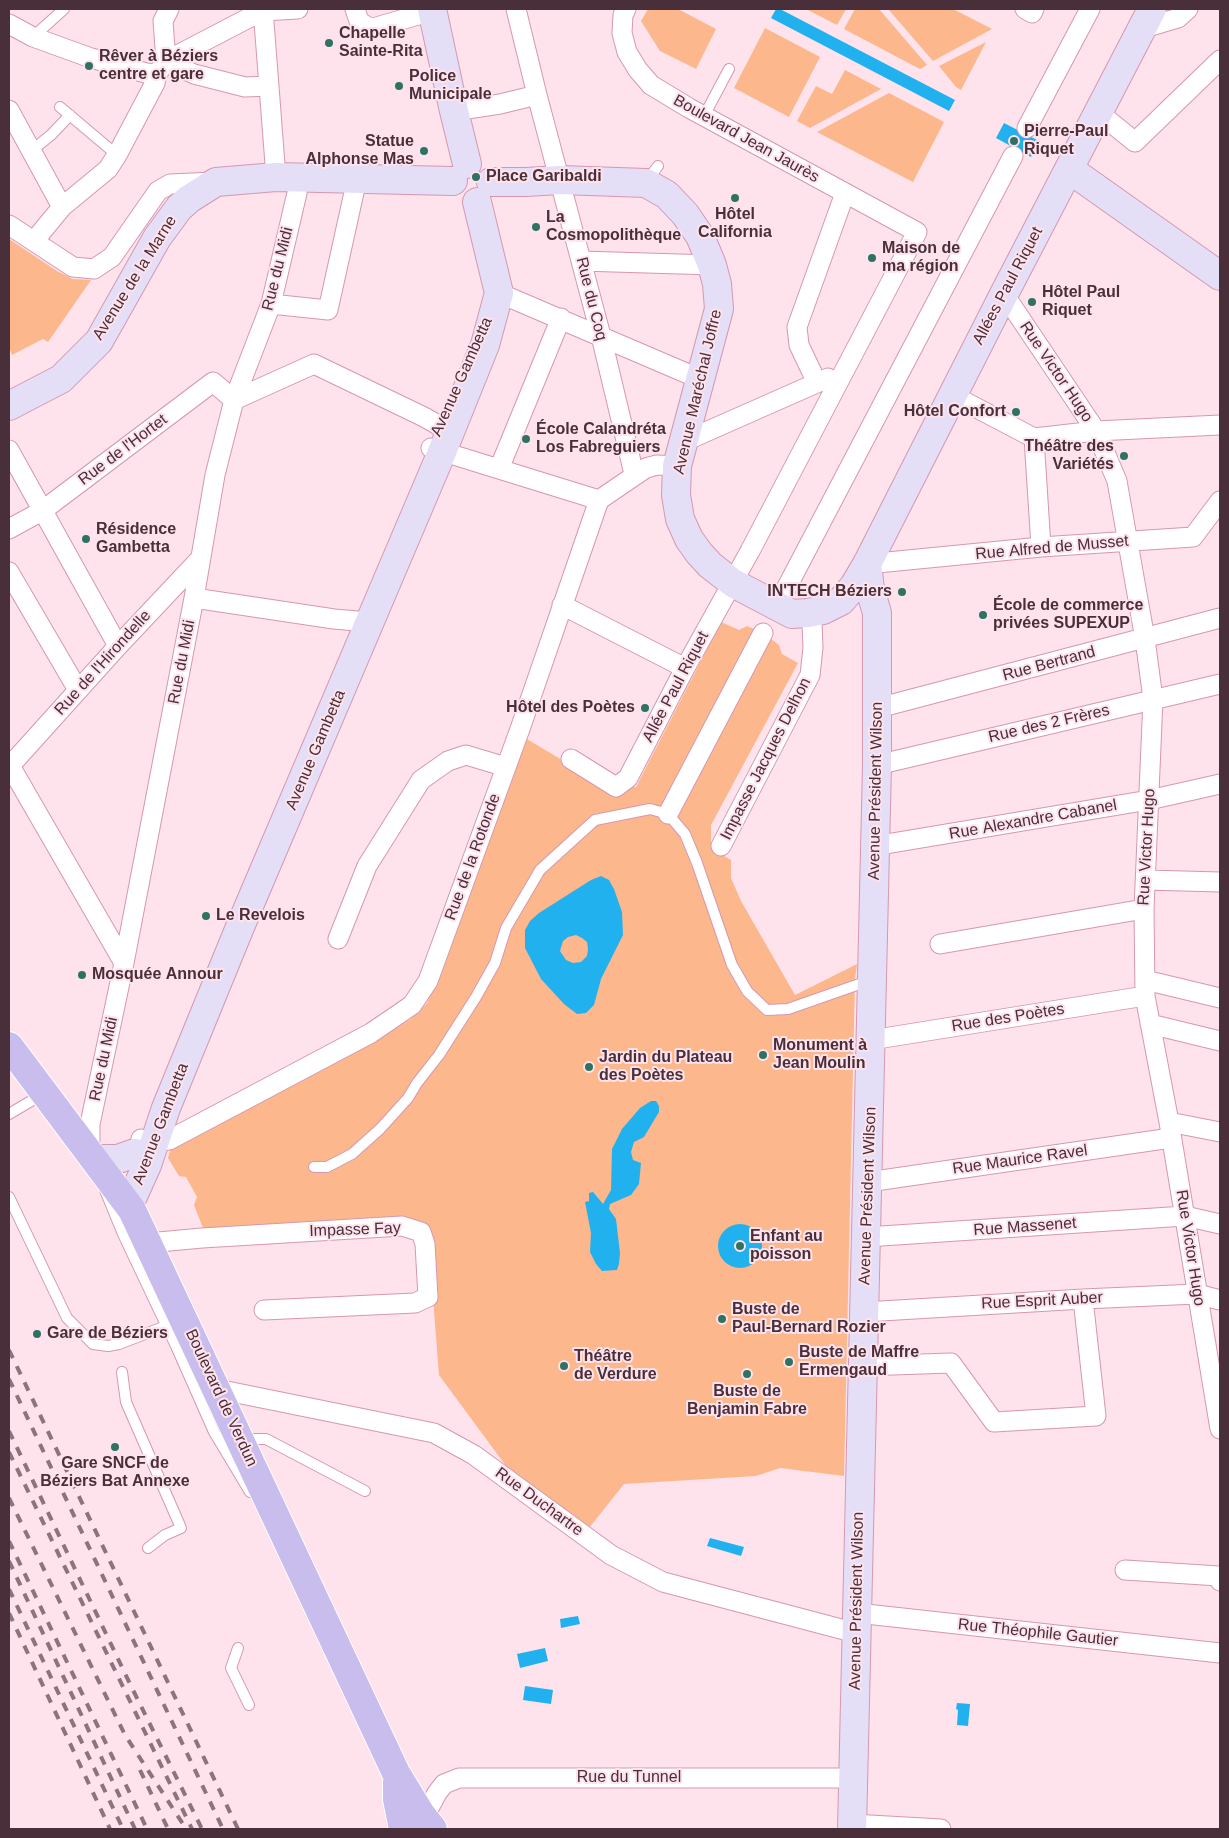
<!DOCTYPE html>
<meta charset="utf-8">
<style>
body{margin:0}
#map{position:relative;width:1229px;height:1838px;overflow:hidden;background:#fee2ec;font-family:Helvetica,sans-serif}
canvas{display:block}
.frame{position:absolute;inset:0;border:10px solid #492f39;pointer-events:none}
</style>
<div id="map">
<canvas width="1229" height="1838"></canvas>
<div class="frame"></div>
</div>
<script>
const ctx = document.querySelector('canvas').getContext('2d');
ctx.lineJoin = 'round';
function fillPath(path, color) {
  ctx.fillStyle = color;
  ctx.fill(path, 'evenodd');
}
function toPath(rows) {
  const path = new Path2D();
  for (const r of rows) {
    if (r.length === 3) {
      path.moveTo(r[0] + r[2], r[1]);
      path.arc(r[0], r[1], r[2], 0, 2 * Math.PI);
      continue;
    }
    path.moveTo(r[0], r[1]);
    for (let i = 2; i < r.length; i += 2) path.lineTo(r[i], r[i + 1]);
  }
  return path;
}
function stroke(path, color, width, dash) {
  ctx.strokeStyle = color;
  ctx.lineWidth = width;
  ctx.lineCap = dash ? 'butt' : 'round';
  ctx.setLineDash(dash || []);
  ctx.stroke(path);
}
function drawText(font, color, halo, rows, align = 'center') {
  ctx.font = font + ' Helvetica,sans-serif';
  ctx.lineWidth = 4;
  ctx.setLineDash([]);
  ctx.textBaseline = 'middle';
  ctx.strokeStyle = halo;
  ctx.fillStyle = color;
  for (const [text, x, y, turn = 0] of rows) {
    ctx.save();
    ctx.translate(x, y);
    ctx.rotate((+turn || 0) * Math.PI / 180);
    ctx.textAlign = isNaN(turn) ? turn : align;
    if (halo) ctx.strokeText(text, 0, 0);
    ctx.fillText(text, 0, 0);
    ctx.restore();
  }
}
fillPath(toPath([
 [648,9,678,9,716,29,696,69,660,51,641,21],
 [806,9,846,9,837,25],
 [855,9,879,9,927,65,920,69,844,29],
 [888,9,953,9,992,29,933,61],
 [765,28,820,57,789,117,734,88],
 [986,42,961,90,956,87,939,66],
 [845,70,881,89,810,128,797,121,816,86,832,94],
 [889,93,944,122,913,182,817,132],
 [9,239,57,271,73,279,91,280,48,342,43,339,12,355,9,347],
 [721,622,739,630,747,626,763,633,779,645,782,654,798,663,711,825,711,848,731,860,731,878,741,901,795,995,857,964,855,979,844,1476,780,1468,756,1476,624,1484,589,1528,524,1484,506,1466,439,1375,429,1247,422,1225,205,1233,194,1205,197,1197,186,1177,179,1176,168,1158,171,1148,370,1044,411,1019,427,1003,525,738,606,786,636,787]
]), '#fcb88c');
fillPath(toPath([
 [776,9,780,9,955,100,949,111,771,18],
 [1004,123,1039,141,1031,157,996,138],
 [601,876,609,880,614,889,622,912,623,935,601,979,594,1005,586,1013,577,1014,564,1004,541,979,525,948,525,930,530,921,539,913,591,880],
 [576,935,582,938,587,942,588,949,587,956,581,962,573,963,566,960,560,951,563,941,568,937],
 [651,1101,656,1101,659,1106,659,1112,644,1137,634,1142,631,1152,633,1160,641,1163,639,1184,631,1195,610,1204,609,1209,616,1219,620,1253,619,1264,617,1270,602,1271,596,1264,590,1252,591,1233,585,1202,589,1201,589,1193,593,1192,603,1204,611,1190,612,1149,622,1129,640,1108],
 [740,1246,22],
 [710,1538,744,1547,741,1556,707,1546],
 [578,1616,580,1624,561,1628,560,1619],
 [545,1648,548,1661,520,1668,517,1654],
 [525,1686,553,1690,551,1704,523,1700],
 [957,1703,970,1704,968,1726,957,1725,958,1710,956,1709]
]), '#22b1ef');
const lane = toPath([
 [33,37,64,9],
 [60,107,117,155],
 [704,116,729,69],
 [31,151,51,135,70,115],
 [646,182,658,166],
 [9,1114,43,1094],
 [314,1167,327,1167,352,1154,380,1129,408,1098,417,1083,439,1055,476,997,495,963,506,928,540,870,595,820,650,809,668,814,685,834,697,863,732,965,747,991,767,1010,788,1009,871,980],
 [105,1190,123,1234,176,1346,214,1432,250,1492],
 [9,1197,67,1318,93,1344,108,1346,119,1344,166,1326],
 [122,1372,126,1402,181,1528,165,1535,148,1548],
 [242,1439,266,1439,365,1491],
 [238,1648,231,1668,249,1705]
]);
const street = toPath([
 [263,9,276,177],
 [355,9,359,21,366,26,373,28,432,11],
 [516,9,537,95,601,336,634,474],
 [1025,9,1032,13,1034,9],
 [9,24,33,37,91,58,146,73,157,74],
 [1141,29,1178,18,1188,9],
 [166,61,194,74,245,87,269,86],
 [166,61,163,21,169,9],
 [9,110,62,207],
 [454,111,500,104,537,95],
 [1098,112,1135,142,1220,60],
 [1027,128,1090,9],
 [9,225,73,267,94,269,112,257,158,191,170,184,214,182],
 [34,241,62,207,108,169,117,155,155,83,157,74,166,61,262,11,298,9],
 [581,261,712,265],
 [499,293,700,379],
 [1004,294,1096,431,1117,481,1145,639,1153,699,1144,909,1145,996,1169,1122,1220,1429],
 [271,304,328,310,357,179],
 [817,383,799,345,797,327,845,193],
 [952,395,1034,438,1096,431,1220,425],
 [234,400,314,364,424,417,440,426],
 [1034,438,1041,547],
 [683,442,828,378],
 [431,448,599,500],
 [9,450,118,646],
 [499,469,561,318],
 [9,529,42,511,213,382,234,400],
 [867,564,1041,547,1193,537,1220,501],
 [9,572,78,690],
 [194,598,334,619,369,622],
 [562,605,685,668],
 [777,606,1013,156],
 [878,708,1220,618],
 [571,759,616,787,628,778,685,668,750,551,917,232,689,108,651,85,638,70,627,52,622,33,623,15,626,9],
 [9,764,124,963],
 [877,765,1220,684],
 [9,767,118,646,199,560],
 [668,814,763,633],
 [721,846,810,675,813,648,812,623,808,613],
 [874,846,1149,800,1220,784],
 [1146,880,1220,882],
 [338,939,367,866,421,780,448,761,466,755,506,767],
 [940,944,1144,909],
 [1145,980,1220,998],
 [1150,1024,1220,1041],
 [871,1040,1145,996],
 [1169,1122,1220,1132],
 [141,1139,153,1143,169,1140,371,1033,412,1005,428,981,520,729,599,500,646,468,657,465,677,466],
 [90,1153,90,1124,124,963,194,598,215,475,234,400,271,304,297,193,298,177],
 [868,1182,1171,1138],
 [866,1237,1185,1216,1220,1224],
 [148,1243,202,1238,402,1226,421,1232,425,1244,428,1297,415,1303,264,1310],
 [864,1312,1083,1299,1197,1294,1220,1300],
 [863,1366,951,1363,994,1422,1096,1416,1083,1299],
 [217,1389,434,1433,474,1455,611,1555,663,1582,856,1633],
 [1125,1570,1219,1576,1220,1581],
 [857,1613,1220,1653],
 [421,1814,428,1810,437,1793,444,1784,459,1778,854,1778],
 [852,1824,941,1829]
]);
const secondary = toPath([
 [432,9,454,111,467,164],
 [1069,169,1220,276],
 [491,182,526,182,560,180,646,183,667,195,685,214,700,236,712,265,717,284,719,309,677,466,676,495,680,519,689,539,699,553,710,565,733,583,792,614,808,613,823,610,841,601,854,586,867,564,1004,294,1152,9],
 [9,406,61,379,99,341,157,238,179,208,189,199,216,182,276,177,453,181],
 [95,1159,118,1159,135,1153],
 [129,1205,147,1165,166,1108,240,927,442,452,485,345,499,293,477,202],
 [852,1829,877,765,877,613,870,589,867,564]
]);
const primary = toPath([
 [9,1046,132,1210,396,1773,421,1814,433,1829],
 [397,1782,397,1799,403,1829]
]);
stroke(lane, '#d797b0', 12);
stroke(street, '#d797b0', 21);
stroke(secondary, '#d797b0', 30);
stroke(primary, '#fff', 30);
stroke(lane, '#fff', 10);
stroke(street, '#fff', 19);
stroke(secondary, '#e4def7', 28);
stroke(primary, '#c9bdee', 28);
stroke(toPath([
 [9,1350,238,1829],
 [9,1379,223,1829],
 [9,1431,131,1686,202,1829],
 [9,1452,192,1829],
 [9,1498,125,1735,183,1824],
 [9,1541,147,1829],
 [9,1561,135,1829],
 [9,1589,123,1829],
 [9,1613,110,1829],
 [140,1770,168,1829]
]), '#8d737d', 4, [9, 9]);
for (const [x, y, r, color] of [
 [329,43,5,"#307261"],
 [89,66,5,"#307261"],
 [399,86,5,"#307261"],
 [1014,141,5,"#307261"],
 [424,151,5,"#307261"],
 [476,177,5,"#307261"],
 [735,198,5,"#307261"],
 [536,227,5,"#307261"],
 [872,258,5,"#307261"],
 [1032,302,5,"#307261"],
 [1016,412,5,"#307261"],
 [526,439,5,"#307261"],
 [1124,456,5,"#307261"],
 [86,539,5,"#307261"],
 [902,592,5,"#307261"],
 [983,615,5,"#307261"],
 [645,708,5,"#307261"],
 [206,916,5,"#307261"],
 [82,975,5,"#307261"],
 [763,1055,5,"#307261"],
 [589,1067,5,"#307261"],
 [740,1246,5,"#307261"],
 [722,1319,5,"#307261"],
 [37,1334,5,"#307261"],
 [789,1362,5,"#307261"],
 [564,1366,5,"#307261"],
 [747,1374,5,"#307261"],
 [115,1447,5,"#307261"]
]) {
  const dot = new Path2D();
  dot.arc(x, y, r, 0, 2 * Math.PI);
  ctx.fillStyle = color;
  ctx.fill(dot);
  stroke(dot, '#fee2ec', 2);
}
drawText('bold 16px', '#492f39', '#fee2ec', [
 ["Chapelle",339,34],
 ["Sainte-Rita",339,52],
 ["Rêver à Béziers",99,57],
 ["centre et gare",99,75],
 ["Police",409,77],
 ["Municipale",409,95],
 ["Pierre-Paul",1024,132],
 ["Riquet",1024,150],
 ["Statue",414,142,"right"],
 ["Alphonse Mas",414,160,"right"],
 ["Place Garibaldi",486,177],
 ["Hôtel",735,215,"center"],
 ["California",735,233,"center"],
 ["La",546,218],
 ["Cosmopolithèque",546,236],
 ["Maison de",882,249],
 ["ma région",882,267],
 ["Hôtel Paul",1042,293],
 ["Riquet",1042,311],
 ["Hôtel Confort",1006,412,"right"],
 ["École Calandréta",536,430],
 ["Los Fabreguiers",536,448],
 ["Théâtre des",1114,447,"right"],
 ["Variétés",1114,465,"right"],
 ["Résidence",96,530],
 ["Gambetta",96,548],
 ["IN'TECH Béziers",892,592,"right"],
 ["École de commerce",993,606],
 ["privées SUPEXUP",993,624],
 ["Hôtel des Poètes",635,708,"right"],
 ["Le Revelois",216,916],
 ["Mosquée Annour",92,975],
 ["Monument à",773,1046],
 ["Jean Moulin",773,1064],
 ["Jardin du Plateau",599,1058],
 ["des Poètes",599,1076],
 ["Enfant au",750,1237],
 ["poisson",750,1255],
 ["Buste de",732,1310],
 ["Paul-Bernard Rozier",732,1328],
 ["Gare de Béziers",47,1334],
 ["Buste de Maffre",799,1353],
 ["Ermengaud",799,1371],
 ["Théâtre",574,1357],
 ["de Verdure",574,1375],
 ["Buste de",747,1392,"center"],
 ["Benjamin Fabre",747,1410,"center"],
 ["Gare SNCF de",115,1464,"center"],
 ["Béziers Bat Annexe",115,1482,"center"]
], 'left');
drawText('16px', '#492f39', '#fee2ec', [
 ["Boulevard Jean Jaurès",746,139,29],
 ["Rue du Midi",278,269,-76],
 ["Avenue de la Marne",135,278,-58],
 ["Allées Paul Riquet",1008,286,-62],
 ["Rue du Coq",591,299,76],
 ["Rue Victor Hugo",1056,372,56],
 ["Avenue Gambetta",462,377,-66],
 ["Avenue Maréchal Joffre",698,392,-77],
 ["Rue de l'Hortet",123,450,-37],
 ["Rue Alfred de Musset",1052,548,-5],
 ["Rue du Midi",182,662,-79],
 ["Rue de l'Hirondelle",103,663,-48],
 ["Rue Bertrand",1049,664,-15],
 ["Allée Paul Riquet",676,687,-62],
 ["Rue des 2 Frères",1049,724,-13],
 ["Avenue Gambetta",316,750,-67],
 ["Impasse Jacques Delhon",766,759,-63],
 ["Avenue Président Wilson",876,791,-89],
 ["Rue Alexandre Cabanel",1033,820,-10],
 ["Rue Victor Hugo",1147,847,-87],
 ["Rue de la Rotonde",473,857,-70],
 ["Rue des Poètes",1008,1018,-9],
 ["Rue du Midi",104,1059,-78],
 ["Avenue Gambetta",161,1124,-69],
 ["Rue Maurice Ravel",1020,1160,-8],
 ["Avenue Président Wilson",868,1196,-88],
 ["Rue Massenet",1025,1227,-4],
 ["Impasse Fay",355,1230,-2],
 ["Rue Victor Hugo",1190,1248,81],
 ["Rue Esprit Auber",1042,1301,-3],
 ["Boulevard de Verdun",221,1398,65],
 ["Rue Duchartre",539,1502,36],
 ["Avenue Président Wilson",857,1601,-89],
 ["Rue Théophile Gautier",1038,1633,6],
 ["Rue du Tunnel",629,1778]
]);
</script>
